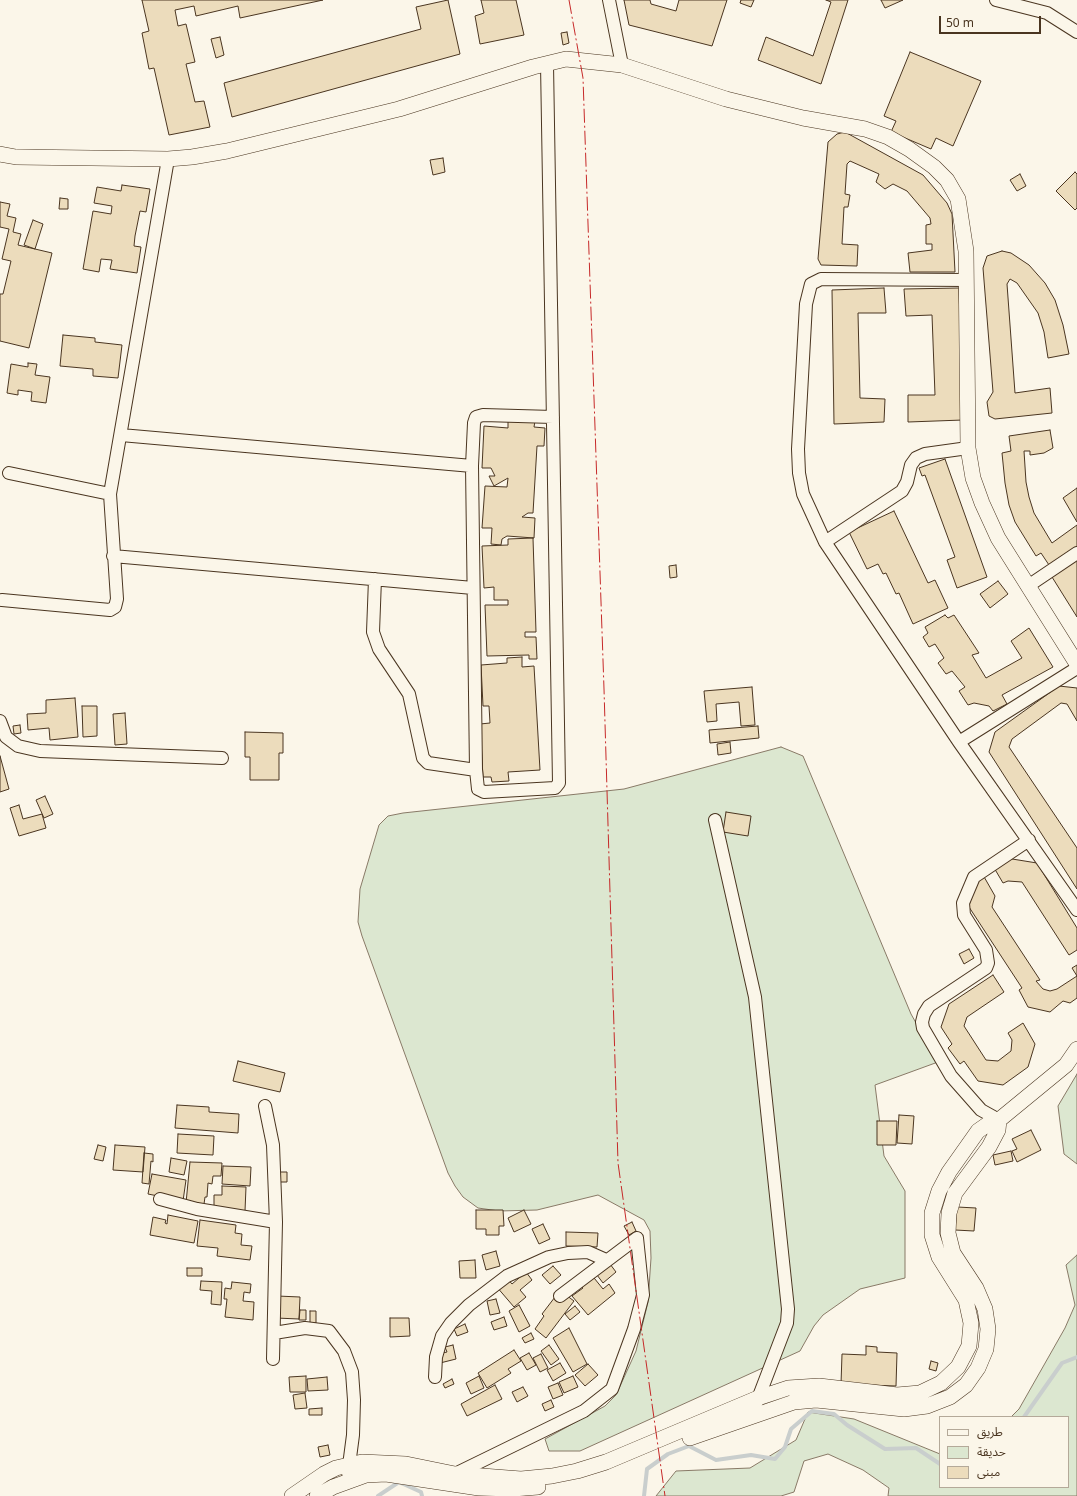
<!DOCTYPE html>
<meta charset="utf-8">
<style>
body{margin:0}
#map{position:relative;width:1077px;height:1496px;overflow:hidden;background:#fbf6e9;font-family:"Noto Sans","Noto Sans Arabic",sans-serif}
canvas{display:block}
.legend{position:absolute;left:939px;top:1416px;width:130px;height:72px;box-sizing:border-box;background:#fbf6e9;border:1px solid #b4a999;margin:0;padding:5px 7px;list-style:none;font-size:12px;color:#4a3520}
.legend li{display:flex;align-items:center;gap:8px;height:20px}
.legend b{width:20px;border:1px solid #b4a999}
.scale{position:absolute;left:939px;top:16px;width:102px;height:18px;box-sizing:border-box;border:2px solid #4a3520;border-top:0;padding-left:5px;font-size:12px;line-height:14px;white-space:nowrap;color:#4a3520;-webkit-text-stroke:3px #fbf6e9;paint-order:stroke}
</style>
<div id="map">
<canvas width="1077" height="1496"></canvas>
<ul class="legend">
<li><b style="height:5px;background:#fbf6e9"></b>طريق</li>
<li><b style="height:11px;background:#dce7d0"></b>حديقة</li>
<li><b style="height:11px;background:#ecdcbc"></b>مبنى</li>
</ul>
<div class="scale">50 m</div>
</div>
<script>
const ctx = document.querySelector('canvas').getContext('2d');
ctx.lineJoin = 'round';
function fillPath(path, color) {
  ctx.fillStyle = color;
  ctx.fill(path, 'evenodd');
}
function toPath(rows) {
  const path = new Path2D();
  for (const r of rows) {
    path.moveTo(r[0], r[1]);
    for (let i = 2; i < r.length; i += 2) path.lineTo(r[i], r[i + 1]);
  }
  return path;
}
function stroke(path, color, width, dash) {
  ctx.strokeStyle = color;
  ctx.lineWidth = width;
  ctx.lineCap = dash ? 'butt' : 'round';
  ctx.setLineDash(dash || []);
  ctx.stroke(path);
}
const green = toPath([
 [781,747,803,756,911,1014,938,1062,875,1085,884,1156,905,1191,905,1278,860,1289,823,1315,814,1326,800,1351,580,1451,549,1451,545,1439,605,1406,616,1395,636,1351,648,1302,651,1258,650,1231,644,1220,598,1195,537,1210,499,1211,478,1208,463,1197,455,1186,448,1173,362,936,358,922,360,889,379,825,388,816,403,813,624,789,781,747],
 [1077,1074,1077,1164,1064,1154,1058,1106,1077,1074],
 [1077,1255,1077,1496,888,1496,889,1488,863,1470,828,1454,804,1461,794,1492,781,1496,656,1496,676,1471,750,1468,796,1440,808,1412,854,1419,940,1454,940,1487,1068,1487,1068,1417,1011,1417,1019,1409,1065,1328,1075,1305,1066,1265,1077,1255]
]);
fillPath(green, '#dce7d0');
stroke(green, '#887966', 1);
stroke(toPath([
 [1024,1417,1062,1363,1077,1357],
 [378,1496,399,1482,421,1492,422,1496],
 [644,1496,647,1469,668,1454,689,1446,716,1460,751,1455,775,1459,785,1447,791,1429,812,1411,834,1414,847,1425,885,1449,916,1448,940,1464]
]), '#c9cecd', 4);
const building = toPath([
 [142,0,323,0,240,18,238,6,196,16,194,6,175,10,178,26,186,24,195,62,186,64,195,102,204,101,210,127,169,135,154,68,149,69,142,33,149,31,142,0],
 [448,0,460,54,232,117,224,83,421,29,416,7,448,0],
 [481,0,516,0,524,35,480,44,475,16,484,13,481,0],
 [624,0,650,0,651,4,676,11,679,0,727,0,712,46,629,25,624,0],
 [741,0,754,0,751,7,740,3,741,0],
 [826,0,848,0,821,84,758,60,766,37,813,56,831,2,826,0],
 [881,0,903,0,885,8,881,0],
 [567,32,569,43,563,45,561,33,567,32],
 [220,37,224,55,216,58,211,39,220,37],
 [910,52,981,81,953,146,936,138,931,149,891,132,896,121,884,116,910,52],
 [845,132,923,175,947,203,952,214,955,272,910,272,908,253,932,250,932,244,926,244,926,225,931,224,930,218,907,191,893,184,885,189,876,182,879,174,850,161,847,164,845,194,850,195,848,207,844,207,842,244,858,245,857,266,821,265,818,259,828,142,837,134,845,132],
 [443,158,445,172,433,175,430,160,443,158],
 [1075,172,1077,174,1077,208,1075,210,1056,191,1075,172],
 [1020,174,1026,186,1017,191,1010,180,1020,174],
 [122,185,150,189,146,212,140,211,135,236,134,246,141,247,137,273,110,269,112,260,101,259,99,272,83,269,93,211,111,214,112,206,94,203,97,187,121,191,122,185],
 [60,198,68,199,68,209,59,209,60,198],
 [0,202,10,204,7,216,16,218,13,232,21,234,18,245,52,253,29,348,0,341,0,294,3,294,11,261,2,259,9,229,0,227,0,202],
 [33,220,43,224,35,249,24,245,33,220],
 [1002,251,1011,253,1029,265,1045,283,1055,300,1063,325,1069,354,1048,358,1044,332,1038,313,1017,283,1010,279,1007,284,1015,393,1050,388,1052,413,995,419,989,416,987,402,993,392,983,268,987,256,1002,251],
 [884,288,886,313,858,313,860,398,885,399,884,422,834,424,832,290,884,288],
 [959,288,963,420,908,422,908,395,935,395,932,315,906,316,904,289,959,288],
 [63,335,95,338,95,342,122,345,118,378,93,376,93,369,60,366,63,335],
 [28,363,37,364,35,375,50,377,46,403,31,401,32,392,18,390,18,395,7,393,11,364,28,367,28,363],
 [508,419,535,421,534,427,545,428,544,446,537,446,533,513,528,513,522,517,535,518,534,538,507,536,502,539,501,545,491,544,492,528,482,528,485,486,507,487,508,478,494,486,489,476,495,476,491,468,482,468,484,426,508,428,508,419],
 [1050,430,1053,448,1044,453,1030,455,1030,451,1024,451,1026,482,1029,497,1034,513,1052,543,1077,525,1077,550,1051,568,1041,553,1036,556,1015,522,1009,505,1005,483,1002,453,1011,451,1009,436,1050,430],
 [945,459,987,577,957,588,947,560,955,557,925,475,922,476,919,468,945,459],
 [1077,488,1077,522,1063,498,1077,488],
 [894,511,928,583,935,580,948,608,913,624,899,593,896,594,886,573,883,574,878,564,867,569,849,532,894,511],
 [533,538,536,632,525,632,525,637,536,637,537,659,529,659,529,655,487,656,485,605,508,605,508,600,494,600,494,587,484,588,482,546,508,545,508,539,533,538],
 [1077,560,1077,617,1052,577,1077,560],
 [676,565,677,577,670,578,669,566,676,565],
 [998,581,1008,594,990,608,980,594,998,581],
 [945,615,948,618,954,615,979,653,972,655,986,678,1022,658,1011,641,1029,628,1053,667,1002,695,1007,704,993,711,989,706,974,703,968,705,959,691,965,687,952,671,946,674,938,663,944,658,935,644,929,647,923,637,928,633,925,627,945,615],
 [522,657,522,667,534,666,540,770,508,772,509,781,492,782,491,777,483,777,480,724,490,723,489,706,483,706,481,665,507,663,507,658,522,657],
 [1059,686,1077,688,1077,721,1067,704,1061,703,1012,739,1009,747,1077,848,1077,889,989,752,995,732,1059,686],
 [752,687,755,725,741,726,739,702,716,704,717,721,707,722,704,691,752,687],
 [75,698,78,737,50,740,49,728,28,730,27,714,46,713,46,700,75,698],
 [82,706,97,706,97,736,83,737,82,706],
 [125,713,127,744,115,745,113,714,125,713],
 [20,725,21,733,14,734,13,726,20,725],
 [758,726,759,738,710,743,709,730,758,726],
 [245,732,283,733,283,753,279,753,279,780,250,780,250,757,245,757,245,732],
 [730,742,731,753,718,755,717,744,730,742],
 [0,756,9,789,0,792,0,756],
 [45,796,53,814,44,818,36,800,45,796],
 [19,805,23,819,42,814,46,828,19,836,10,808,19,805],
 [726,812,751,816,748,836,723,832,726,812],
 [1006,858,1037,863,1077,928,1077,950,1069,955,1022,882,1008,881,1003,883,993,866,1006,858],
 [983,875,995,896,992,907,1040,980,1036,981,1043,989,1050,991,1057,989,1077,976,1072,968,1077,965,1077,998,1070,1003,1063,1001,1050,1012,1028,1007,1019,990,1022,988,969,907,973,883,983,875],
 [969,949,974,958,964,964,959,954,969,949],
 [993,975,1004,992,967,1017,964,1026,986,1060,998,1061,1011,1051,1012,1040,1008,1033,1023,1023,1035,1044,1028,1067,1003,1085,978,1081,964,1061,960,1064,948,1048,952,1044,941,1027,949,1004,993,975],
 [238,1061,285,1073,280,1092,233,1081,238,1061],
 [177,1105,209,1107,209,1112,239,1114,238,1133,175,1128,177,1105],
 [899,1115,914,1116,912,1144,897,1143,899,1115],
 [877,1121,897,1121,896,1145,877,1145,877,1121],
 [1031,1130,1041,1150,1017,1162,1012,1151,1017,1149,1012,1139,1031,1130],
 [178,1134,214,1136,213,1155,177,1153,178,1134],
 [98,1145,106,1147,103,1161,94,1159,98,1145],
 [115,1145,145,1147,143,1172,113,1170,115,1145],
 [1011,1151,1013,1161,995,1165,993,1155,1011,1151],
 [144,1153,153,1154,153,1162,151,1161,149,1184,142,1183,144,1153],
 [171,1158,187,1161,184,1175,169,1172,171,1158],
 [190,1162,222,1163,221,1176,213,1176,212,1184,208,1183,207,1197,205,1197,204,1204,186,1203,190,1162],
 [223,1166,251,1167,250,1186,222,1184,223,1166],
 [279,1172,287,1172,287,1182,279,1182,279,1172],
 [152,1174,186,1180,183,1201,148,1194,152,1174],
 [222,1186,246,1187,245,1211,214,1209,214,1195,222,1195,222,1186],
 [957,1207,976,1208,974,1231,955,1230,957,1207],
 [476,1210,503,1210,504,1226,499,1226,499,1235,486,1235,486,1229,476,1229,476,1210],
 [524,1210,531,1224,514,1232,508,1218,524,1210],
 [168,1215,198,1221,194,1243,150,1235,153,1217,166,1220,165,1223,167,1224,168,1215],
 [200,1220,236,1225,235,1233,242,1234,241,1245,252,1246,250,1260,217,1256,218,1248,197,1246,200,1220],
 [632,1222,636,1231,629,1235,624,1226,632,1222],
 [543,1224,550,1239,539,1244,532,1229,543,1224],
 [566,1232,598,1233,597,1247,566,1246,566,1232],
 [496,1251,500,1266,486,1270,482,1255,496,1251],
 [475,1260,476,1278,460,1278,459,1261,475,1260],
 [610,1264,616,1272,603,1283,597,1275,610,1264],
 [553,1266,561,1275,550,1284,542,1275,553,1266],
 [187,1268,202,1268,202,1276,187,1276,187,1268],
 [526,1272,532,1280,520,1290,526,1297,514,1307,496,1286,506,1277,512,1284,526,1272],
 [590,1273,603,1289,609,1284,615,1293,588,1315,572,1296,583,1288,578,1283,590,1273],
 [201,1281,222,1282,221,1305,211,1304,212,1291,200,1290,201,1281],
 [232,1282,251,1284,250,1293,244,1292,243,1301,254,1302,253,1320,225,1317,227,1299,224,1299,225,1288,231,1289,232,1282],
 [566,1295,574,1301,546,1338,535,1329,544,1316,542,1314,555,1297,566,1295],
 [277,1296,300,1297,299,1319,276,1318,277,1296],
 [496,1299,500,1313,490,1315,487,1301,496,1299],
 [519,1305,530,1326,519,1332,509,1311,519,1305],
 [575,1306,580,1312,570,1320,565,1314,575,1306],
 [300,1310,306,1310,306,1320,299,1320,300,1310],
 [310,1311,316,1311,316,1323,310,1323,310,1311],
 [504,1317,507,1326,494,1330,491,1322,504,1317],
 [390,1318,409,1318,410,1336,390,1337,390,1318],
 [465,1324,468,1332,457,1336,454,1329,465,1324],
 [569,1328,587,1364,573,1372,553,1338,569,1328],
 [531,1333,534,1339,525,1343,522,1338,531,1333],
 [453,1345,456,1359,440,1363,438,1354,447,1352,445,1347,453,1345],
 [549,1345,559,1359,551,1365,541,1351,549,1345],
 [866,1346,877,1347,877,1352,897,1353,896,1386,841,1384,842,1354,866,1355,866,1346],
 [514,1350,521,1361,508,1369,511,1373,487,1388,478,1373,514,1350],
 [529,1353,536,1365,527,1370,520,1358,529,1353],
 [541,1354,548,1368,540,1372,533,1358,541,1354],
 [931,1361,938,1363,936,1371,929,1369,931,1361],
 [560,1363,566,1373,553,1381,547,1370,560,1363],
 [588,1364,598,1375,585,1386,575,1375,588,1364],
 [306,1376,306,1392,290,1392,289,1377,306,1376],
 [479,1376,484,1388,471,1394,466,1383,479,1376],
 [573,1376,578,1387,564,1393,559,1382,573,1376],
 [327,1377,328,1390,308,1391,307,1379,327,1377],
 [452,1379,454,1384,445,1388,443,1384,452,1379],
 [558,1383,563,1395,553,1399,548,1387,558,1383],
 [495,1385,502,1399,467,1416,461,1404,495,1385],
 [523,1387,528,1396,517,1402,512,1392,523,1387],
 [305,1393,307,1408,295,1409,293,1395,305,1393],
 [551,1400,554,1407,545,1411,542,1404,551,1400],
 [322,1408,322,1415,309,1415,309,1409,322,1408],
 [328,1445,330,1455,320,1457,318,1447,328,1445]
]);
fillPath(building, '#ecdcbc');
stroke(building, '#4a3520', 1);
const minor = toPath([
 [609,0,622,65],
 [996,0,1047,13,1077,32],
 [547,64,559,783,555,788,484,792,478,789,476,770,472,466,474,423,476,417,483,415,553,417],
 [967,280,821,279,811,284,806,304,798,449,799,473,803,494,825,542,959,742,1077,910],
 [121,435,472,466],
 [9,473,110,494],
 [825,542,902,491,907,482,911,465,916,458,925,454,968,448],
 [113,556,473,588],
 [375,579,373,632,379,649,409,694,423,758,428,763,476,770],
 [1028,586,1077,553],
 [2,600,110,610,115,607,117,599,110,494,168,159],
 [0,721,6,737,18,746,40,751,222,758],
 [959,742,1077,668],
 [715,820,755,997,788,1309,787,1323,756,1404],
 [265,1106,273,1145,276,1222,273,1359],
 [999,1120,981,1110,951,1076,923,1028,922,1022,924,1014,929,1006,986,968,988,963,986,950,964,915,963,903,974,877,1029,840],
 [160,1199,197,1209,276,1222],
 [274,1333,305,1328,329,1331,344,1351,352,1372,354,1400,353,1435,348,1473],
 [435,1377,436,1357,442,1336,451,1323,469,1305,507,1276,549,1257,568,1253,588,1252,606,1260],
 [455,1474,584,1411,612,1389,634,1329,643,1295,637,1238,560,1296]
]);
const tertiary = toPath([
 [0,154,16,157,168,159,192,157,227,151,399,109,533,67,566,59,622,65,726,99,803,118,865,129,888,137,909,149,934,167,947,180,958,199,966,251,968,448,973,478,982,503,998,538,1077,664],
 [690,1438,794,1402,816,1400,904,1409,927,1406,950,1397,966,1385,978,1368,986,1349,988,1329,985,1309,976,1288,953,1253,948,1233,949,1213,955,1193,989,1147,998,1130,999,1120],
 [292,1496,324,1474,336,1468,362,1462,406,1464,455,1474,482,1476,521,1479,552,1476,577,1471,606,1462,758,1398,788,1388,819,1386,897,1395,920,1393,941,1383,958,1367,969,1346,971,1323,966,1300,939,1257,932,1235,932,1213,939,1191,949,1172,978,1131,988,1124,999,1120,1066,1065,1077,1049],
 [317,1496,333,1487,366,1475,386,1474,479,1488,513,1489,538,1487]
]);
stroke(minor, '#4a3520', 14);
stroke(tertiary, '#4a3520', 16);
stroke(minor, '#fbf6e9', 12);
stroke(tertiary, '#fbf6e9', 15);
stroke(toPath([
 [569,0,583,78,604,689,618,1163,665,1496]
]), '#c62828', 1, [14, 3, 2, 3]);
</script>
